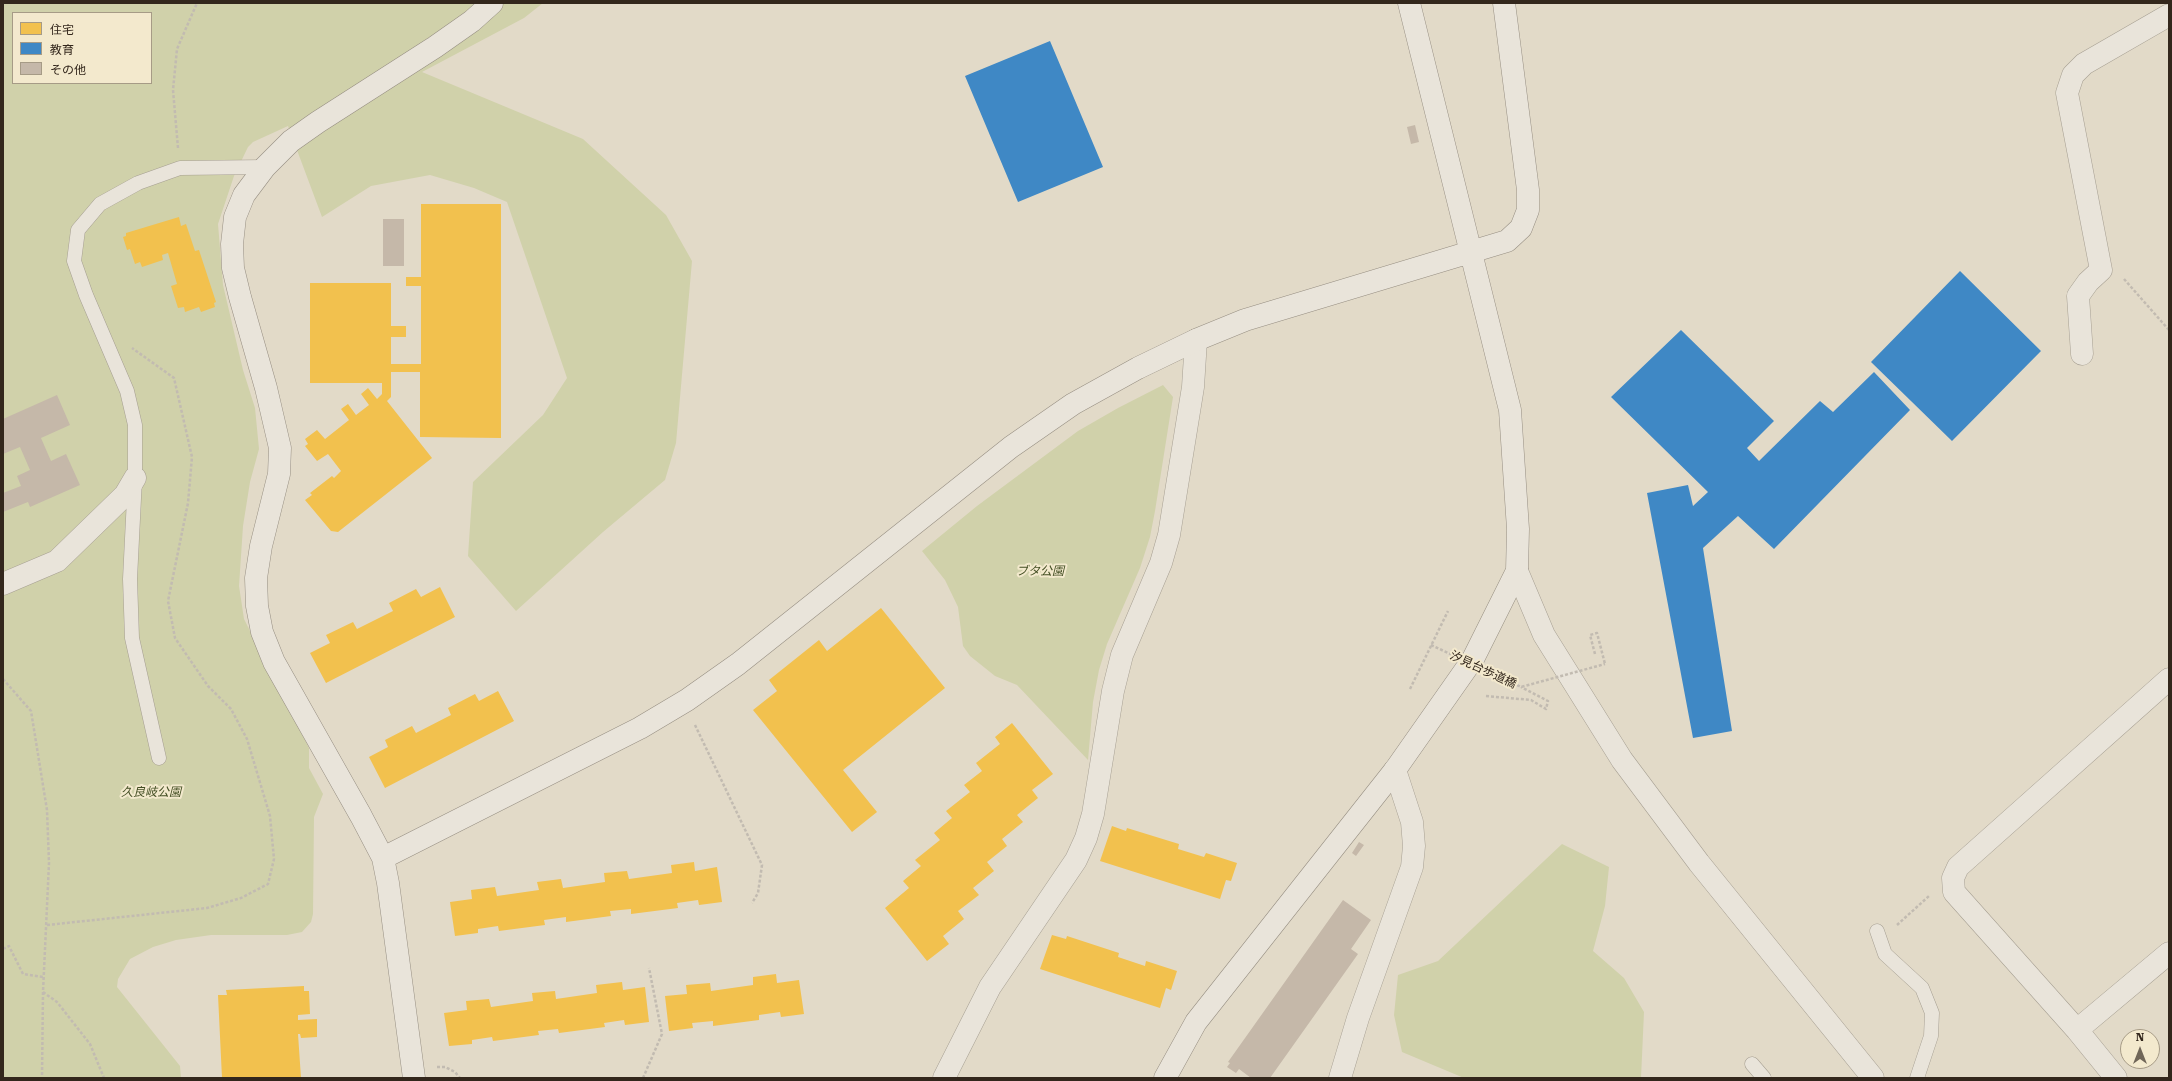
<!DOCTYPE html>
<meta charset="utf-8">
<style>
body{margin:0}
#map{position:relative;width:2172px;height:1081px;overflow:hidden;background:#e2dac8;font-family:"Roboto Serif","Noto Sans JP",serif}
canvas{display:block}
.frame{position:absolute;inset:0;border:4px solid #33271c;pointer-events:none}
.legend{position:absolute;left:12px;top:12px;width:140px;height:72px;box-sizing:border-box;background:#f3e9cd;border:1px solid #a69b86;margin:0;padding:5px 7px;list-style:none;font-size:12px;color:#33271c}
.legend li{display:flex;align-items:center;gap:8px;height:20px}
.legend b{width:20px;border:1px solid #a69b86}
.north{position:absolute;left:2120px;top:1029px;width:40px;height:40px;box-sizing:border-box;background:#f3e9cd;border:1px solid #a69b86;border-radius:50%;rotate:0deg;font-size:11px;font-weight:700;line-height:16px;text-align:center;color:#33271c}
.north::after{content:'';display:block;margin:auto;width:14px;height:18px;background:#706658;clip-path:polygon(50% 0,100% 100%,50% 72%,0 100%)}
</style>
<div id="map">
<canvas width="2172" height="1081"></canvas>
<div class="frame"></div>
<ul class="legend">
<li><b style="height:11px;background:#f2c14e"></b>住宅</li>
<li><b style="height:11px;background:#3f88c5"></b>教育</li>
<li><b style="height:11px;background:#c5b8a9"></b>その他</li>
</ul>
<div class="north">N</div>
</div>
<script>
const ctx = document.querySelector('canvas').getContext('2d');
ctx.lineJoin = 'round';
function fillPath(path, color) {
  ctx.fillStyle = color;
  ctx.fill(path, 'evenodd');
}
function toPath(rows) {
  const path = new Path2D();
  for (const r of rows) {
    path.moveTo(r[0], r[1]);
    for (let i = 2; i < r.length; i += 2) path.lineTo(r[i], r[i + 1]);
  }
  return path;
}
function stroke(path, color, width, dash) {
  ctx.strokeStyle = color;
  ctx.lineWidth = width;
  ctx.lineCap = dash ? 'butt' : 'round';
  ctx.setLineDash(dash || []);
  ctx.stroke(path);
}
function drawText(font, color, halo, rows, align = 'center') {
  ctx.font = font + ' "Roboto Serif","Noto Sans JP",serif';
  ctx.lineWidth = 4;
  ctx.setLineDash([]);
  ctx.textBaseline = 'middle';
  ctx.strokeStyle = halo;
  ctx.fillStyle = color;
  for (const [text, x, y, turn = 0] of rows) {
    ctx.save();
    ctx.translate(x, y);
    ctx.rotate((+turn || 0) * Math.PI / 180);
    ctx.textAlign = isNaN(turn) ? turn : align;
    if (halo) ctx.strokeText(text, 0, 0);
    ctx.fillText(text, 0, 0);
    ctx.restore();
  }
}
fillPath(toPath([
 [3,3,543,3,524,18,422,72,583,139,666,215,692,261,676,443,665,480,603,532,516,611,468,556,473,482,543,415,567,378,507,202,474,188,430,175,371,186,322,217,288,126,253,142,248,147,234,176,218,224,223,285,243,370,255,408,259,449,250,482,243,526,239,586,244,619,309,748,309,768,323,794,314,817,313,914,311,922,302,932,287,935,211,935,176,940,153,947,130,959,118,979,117,987,180,1066,181,1078,3,1078],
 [13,13,151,13,151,83,13,83],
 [1163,385,1173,397,1155,511,1150,537,1140,568,1107,644,1099,670,1093,702,1088,760,1017,685,995,676,970,656,963,646,958,607,945,580,922,551,977,506,1078,431,1118,408],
 [1562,844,1609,867,1605,906,1593,951,1624,978,1644,1012,1641,1078,1464,1078,1402,1052,1394,1015,1398,975,1438,961]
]), '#d0d1aa');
fillPath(toPath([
 [421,204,501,204,501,438,420,437,420,372,391,372,391,397,387,401,432,458,338,532,331,531,305,500,312,495,310,493,332,476,334,478,341,471,328,454,317,461,305,446,308,444,305,439,317,430,325,439,349,420,341,409,348,404,356,415,369,405,361,394,368,388,377,399,382,394,382,383,310,383,310,283,391,283,391,326,406,326,406,337,391,337,391,364,421,364,421,286,406,286,406,277,421,277],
 [179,217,181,226,186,224,195,251,199,250,216,302,214,303,215,307,201,312,199,307,185,312,184,307,178,308,171,286,177,284,168,253,162,255,163,260,142,267,140,262,135,264,130,249,127,250,123,237,126,236,126,233],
 [440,587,455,617,326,683,310,653,330,643,326,635,353,622,357,629,393,611,389,603,416,589,421,597],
 [881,608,945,688,843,770,877,812,852,832,753,710,777,691,769,680,819,640,827,651],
 [498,691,514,721,385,788,369,757,388,747,385,740,412,726,416,733,451,715,448,708,475,694,479,701],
 [1012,723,1053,774,1032,790,1038,798,1017,815,1023,822,1002,839,1007,846,987,862,994,871,973,888,979,895,958,911,964,919,943,936,949,944,927,961,885,908,909,888,903,881,921,866,915,860,940,840,934,833,952,818,946,811,970,792,964,785,982,771,976,763,1000,744,995,737],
 [1112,826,1126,831,1127,828,1179,844,1178,849,1204,857,1206,853,1237,863,1231,881,1226,880,1220,899,1100,861],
 [694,862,695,871,717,867,722,902,699,905,698,900,677,903,678,908,631,914,631,909,610,911,611,916,566,922,566,917,544,920,545,925,499,931,498,926,478,929,478,933,455,936,450,902,472,899,471,890,495,887,497,896,539,890,537,882,561,879,563,888,605,882,604,873,627,871,629,879,672,873,671,865],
 [1052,935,1066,939,1067,936,1119,953,1118,957,1145,966,1146,961,1177,971,1171,990,1166,988,1160,1008,1040,969],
 [776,974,777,983,799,980,804,1014,781,1017,780,1012,759,1015,759,1020,713,1026,713,1021,692,1023,693,1028,669,1031,665,996,687,994,686,985,710,983,711,991,753,985,753,977],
 [622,982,623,990,645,987,649,1022,625,1025,624,1020,604,1023,605,1027,559,1033,558,1029,538,1031,539,1035,493,1041,492,1037,472,1040,472,1044,449,1046,444,1013,467,1010,466,1001,489,999,491,1007,533,1001,532,993,555,991,556,999,597,993,596,985],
 [304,986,304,991,309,991,310,1014,298,1015,298,1020,317,1019,317,1037,301,1038,300,1034,298,1034,301,1078,222,1078,218,995,227,995,226,990]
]), '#f2c14e');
fillPath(toPath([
 [1050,41,1103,167,1018,202,965,76],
 [1960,271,2041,351,1952,441,1871,362],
 [1681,330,1774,421,1747,448,1759,461,1820,401,1833,412,1874,372,1910,410,1774,549,1738,516,1703,548,1732,731,1693,738,1647,493,1688,485,1693,506,1708,492,1611,397]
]), '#3f88c5');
fillPath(toPath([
 [1415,125,1419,142,1411,144,1407,127],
 [383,219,404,219,404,266,383,266],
 [57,395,70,425,41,438,51,461,66,454,80,485,30,507,28,502,3,512,3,493,21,486,17,476,30,470,20,447,3,454,3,419],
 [1359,842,1364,845,1356,856,1352,853],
 [1343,900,1371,920,1351,949,1358,954,1270,1078,1251,1078,1239,1069,1236,1073,1227,1067,1230,1063,1228,1062]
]), '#c5b8a9');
const lane = toPath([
 [159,758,132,638,130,579,135,478,135,425,127,391,86,295,74,261,78,230,100,204,138,183,180,168,265,167],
 [1877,931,1885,954,1922,988,1932,1013,1931,1036,1917,1078],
 [1752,1064,1764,1078]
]);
const street = toPath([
 [2082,354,2078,296,2088,282,2101,270,2067,93,2073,75,2084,64,2169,15],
 [1517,571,1544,635,1622,760,1699,863,1873,1078],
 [3,584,57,561,125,495,135,478],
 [2077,1030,2169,953],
 [944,1078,990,987,1076,860,1086,838,1093,814,1113,691,1122,655,1161,563,1169,535,1193,387,1196,340],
 [1340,1078,1358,1018,1412,867,1414,846,1412,822,1395,770],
 [2116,1078,2077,1030,1954,892,1953,878,1958,867,2169,679]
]);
const secondary = toPath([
 [383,858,640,728,687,700,738,664,1011,447,1073,404,1138,368,1196,340,1245,320,1507,241,1521,228,1528,210,1528,190,1504,3],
 [414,1078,388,883,383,858,361,816,274,662,262,632,257,606,256,578,261,546,279,474,280,448,266,388,240,297,233,268,232,244,235,217,244,195,265,167,291,141,318,122,435,47,472,21,492,3],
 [1165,1078,1196,1022,1395,770,1473,659,1517,571,1518,529,1510,410,1409,3]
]);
stroke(lane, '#a69f92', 15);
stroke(street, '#a69f92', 23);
stroke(secondary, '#968e82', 23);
stroke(toPath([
 [178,148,173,90,177,49,197,3],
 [2124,279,2169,330],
 [1595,654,1590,635,1597,633,1605,664],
 [3,679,31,711,47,810,49,863,43,992,42,1078],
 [1410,689,1448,611],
 [1486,696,1531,700,1546,709,1548,701,1521,687],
 [695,725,762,865,758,893,752,903],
 [47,925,207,908,241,898,268,884,274,859,270,816,247,739,231,709,208,686,175,638,168,601,188,503,192,457,174,378,132,348],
 [1897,925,1929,896],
 [3,949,9,946,23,974,43,977],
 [43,992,57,1002,90,1044,104,1078],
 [437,1067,445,1067,455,1072,460,1078],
 [643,1078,662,1034,649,968]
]), '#c2bbb1', 2.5, [3, 2]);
stroke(lane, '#e9e4da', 14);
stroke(street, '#e9e4da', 22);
stroke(secondary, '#e9e4da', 22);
stroke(toPath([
 [1431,645,1521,687,1605,664]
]), '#c2bbb1', 2.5, [3, 2]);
drawText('italic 12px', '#434e23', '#f3e9cd', [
 ["ブタ公園",1040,571],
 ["久良岐公園",151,792]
]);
drawText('12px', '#33271c', '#f3e9cd', [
 ["汐見台歩道橋",1483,670,25]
]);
</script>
